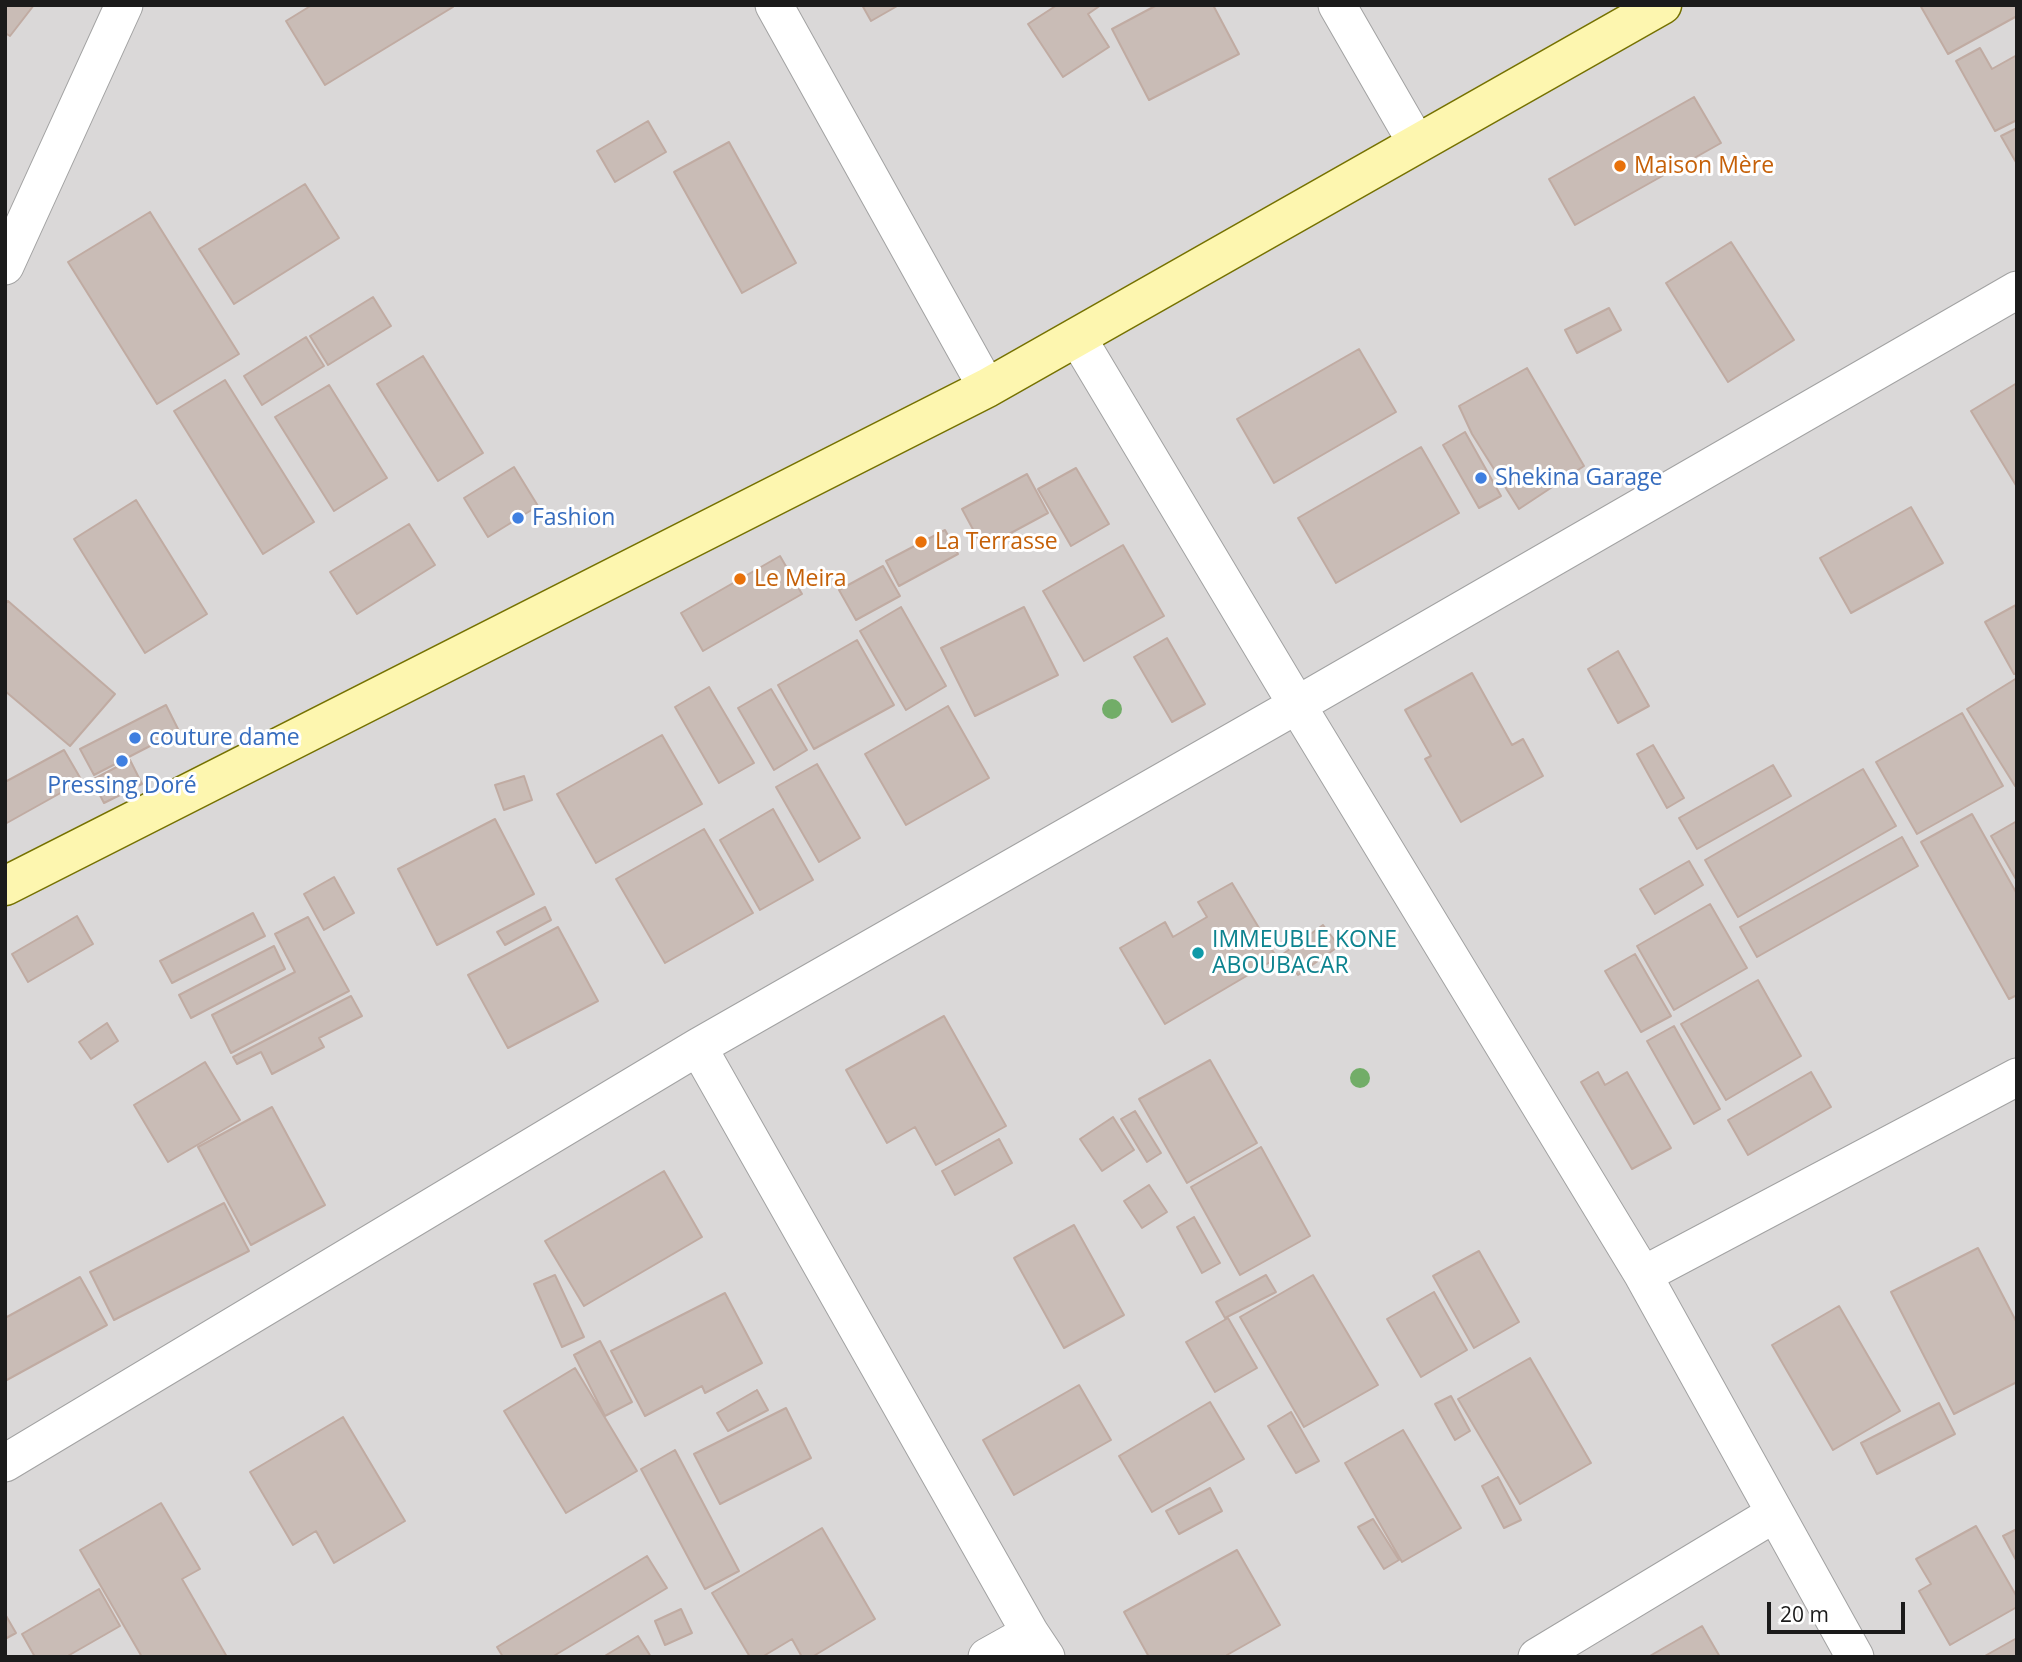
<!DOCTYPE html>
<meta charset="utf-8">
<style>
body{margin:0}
#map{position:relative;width:2022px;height:1662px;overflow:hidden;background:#eee7e0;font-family:"Open Sans",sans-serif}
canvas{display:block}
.frame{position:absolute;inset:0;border:7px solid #1b1b1b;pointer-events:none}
.scale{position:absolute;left:1767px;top:1602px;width:138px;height:32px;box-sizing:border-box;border:4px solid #1b1b1b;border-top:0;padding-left:9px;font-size:21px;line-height:24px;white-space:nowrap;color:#1b1b1b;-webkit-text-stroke:5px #fff;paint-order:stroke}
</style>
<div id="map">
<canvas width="2022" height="1662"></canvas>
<div class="frame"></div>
<div class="scale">20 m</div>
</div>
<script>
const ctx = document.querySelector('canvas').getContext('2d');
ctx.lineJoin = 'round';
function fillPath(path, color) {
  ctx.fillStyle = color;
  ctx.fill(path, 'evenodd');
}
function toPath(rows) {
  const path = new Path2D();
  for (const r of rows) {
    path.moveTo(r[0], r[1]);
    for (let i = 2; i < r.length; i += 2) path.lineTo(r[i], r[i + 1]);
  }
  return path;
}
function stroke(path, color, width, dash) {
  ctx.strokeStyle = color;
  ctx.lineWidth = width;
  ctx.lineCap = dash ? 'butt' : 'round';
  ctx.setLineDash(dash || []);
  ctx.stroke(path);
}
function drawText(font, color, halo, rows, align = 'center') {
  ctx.font = font + ' "Open Sans",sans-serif';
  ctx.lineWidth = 6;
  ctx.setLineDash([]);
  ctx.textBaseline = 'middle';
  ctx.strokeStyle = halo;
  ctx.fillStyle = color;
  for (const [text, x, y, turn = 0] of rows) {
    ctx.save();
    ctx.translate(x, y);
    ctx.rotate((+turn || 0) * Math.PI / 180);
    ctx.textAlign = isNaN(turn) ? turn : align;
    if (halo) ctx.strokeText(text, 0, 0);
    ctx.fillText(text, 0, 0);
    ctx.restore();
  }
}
fillPath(toPath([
 [5,5,2017,5,2017,1657,5,1657]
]), '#dad8d8');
const building = toPath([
 [5,5,34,5,10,36,5,33,5,5],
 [312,5,451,5,453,7,325,85,286,21,312,5],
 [862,5,899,5,871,21,862,5],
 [1057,5,1101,5,1088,14,1109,47,1063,77,1028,24,1057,5],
 [1157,5,1213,5,1239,54,1149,100,1112,29,1157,5],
 [1920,5,2017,5,2017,16,1948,54,1920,5],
 [1980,48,1992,69,2017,55,2017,120,1995,131,1956,61,1980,48],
 [1694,97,1721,143,1575,225,1549,179,1694,97],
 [648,121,666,152,615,182,597,151,648,121],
 [2017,128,2017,164,2001,136,2017,128],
 [729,142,796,263,742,293,674,172,729,142],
 [305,184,339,238,234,304,199,249,305,184],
 [150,212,239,354,157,404,68,262,150,212],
 [1731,242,1794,340,1728,382,1666,283,1731,242],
 [373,297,391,326,328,365,310,336,373,297],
 [1609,308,1621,330,1577,353,1565,330,1609,308],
 [306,337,324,366,262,405,244,376,306,337],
 [1359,349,1396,412,1274,483,1237,419,1359,349],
 [423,356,483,453,438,481,377,384,423,356],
 [1527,368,1584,466,1519,509,1472,434,1459,406,1527,368],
 [225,380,314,522,263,554,174,411,225,380],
 [2017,383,2017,487,1971,411,2017,383],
 [329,385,387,478,334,511,275,417,329,385],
 [1465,432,1501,496,1479,508,1443,445,1465,432],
 [1421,447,1459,513,1336,583,1298,518,1421,447],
 [514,467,538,506,488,537,464,498,514,467],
 [1076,468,1109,524,1071,546,1038,489,1076,468],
 [1027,474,1048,513,983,548,962,509,1027,474],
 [136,500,207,614,145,653,74,539,136,500],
 [1911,507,1943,563,1851,613,1820,558,1911,507],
 [409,524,435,565,357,614,330,572,409,524],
 [945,530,958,554,899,586,886,561,945,530],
 [1123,545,1164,616,1084,661,1043,591,1123,545],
 [780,556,802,594,703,651,681,613,780,556],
 [883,566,900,596,856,620,839,590,883,566],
 [8,601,115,694,70,746,5,691,5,604,8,601],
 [2016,605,2017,673,2014,674,1985,622,2016,605],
 [901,607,946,686,906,710,860,631,901,607],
 [1024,607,1058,675,975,716,941,648,1024,607],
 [1167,638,1205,704,1172,722,1134,657,1167,638],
 [857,640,894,705,814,749,778,685,857,640],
 [1618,651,1649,706,1618,723,1588,669,1618,651],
 [1472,673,1512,745,1523,739,1543,776,1461,822,1425,759,1431,756,1405,710,1472,673],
 [2017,678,2017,785,2015,786,1967,709,2017,678],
 [709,687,754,763,719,783,675,707,709,687],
 [771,689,807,750,774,770,738,708,771,689],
 [166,705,179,731,94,775,80,749,166,705],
 [948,706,989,778,906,825,865,754,948,706],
 [1962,713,2003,786,1917,834,1876,762,1962,713],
 [662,735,702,804,596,863,557,794,662,735],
 [1653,745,1684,798,1667,808,1637,754,1653,745],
 [64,750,82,781,5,824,5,782,64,750],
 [130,760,142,784,104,803,92,780,130,760],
 [817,764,860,838,819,862,776,787,817,764],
 [1773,765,1791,796,1697,849,1679,818,1773,765],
 [1863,769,1896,826,1738,917,1705,860,1863,769],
 [524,776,532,800,504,810,495,785,524,776],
 [773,809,813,880,760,910,720,840,773,809],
 [1972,814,2017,894,2017,995,2009,999,1921,842,1972,814],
 [495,819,534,894,437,945,398,869,495,819],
 [2017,821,2017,881,1991,836,2017,821],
 [704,829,753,913,665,963,616,879,704,829],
 [1902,837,1918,866,1757,957,1740,927,1902,837],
 [1689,861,1703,885,1655,914,1640,889,1689,861],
 [334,877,354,913,324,930,304,894,334,877],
 [1232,883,1277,958,1165,1024,1120,948,1165,922,1173,937,1207,917,1198,902,1232,883],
 [1710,904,1747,968,1674,1010,1637,946,1710,904],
 [545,907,551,920,505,945,497,932,545,907],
 [253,913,265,936,172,983,160,961,253,913],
 [77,916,93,944,28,982,12,954,77,916],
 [308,917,349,991,231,1053,212,1015,295,972,275,934,308,917],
 [1323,925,1339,946,1298,975,1283,954,1323,925],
 [558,927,598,1001,508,1048,468,975,558,927],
 [274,946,285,969,191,1018,179,995,274,946],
 [1635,954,1671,1016,1641,1032,1605,971,1635,954],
 [1758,980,1801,1056,1726,1100,1681,1024,1758,980],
 [351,996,362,1016,319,1038,324,1047,272,1074,261,1052,237,1064,233,1057,351,996],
 [944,1016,1006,1126,936,1165,915,1127,887,1143,846,1070,944,1016],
 [107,1023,118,1041,91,1059,79,1042,107,1023],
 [1674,1026,1720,1109,1694,1124,1647,1041,1674,1026],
 [1210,1060,1257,1143,1187,1183,1139,1099,1210,1060],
 [205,1062,240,1120,168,1162,134,1105,205,1062],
 [1598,1072,1605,1085,1627,1072,1671,1148,1632,1169,1581,1082,1598,1072],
 [1811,1072,1831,1107,1748,1155,1728,1120,1811,1072],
 [272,1107,325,1205,251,1245,198,1147,272,1107],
 [1135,1111,1161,1153,1147,1162,1121,1119,1135,1111],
 [1113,1117,1134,1150,1102,1171,1080,1139,1113,1117],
 [999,1139,1012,1163,955,1195,942,1171,999,1139],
 [1261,1147,1310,1236,1240,1275,1191,1187,1261,1147],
 [664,1171,702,1237,584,1306,545,1241,664,1171],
 [1149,1185,1167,1212,1142,1228,1124,1201,1149,1185],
 [224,1203,249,1251,114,1320,90,1272,224,1203],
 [1194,1217,1220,1263,1202,1273,1177,1227,1194,1217],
 [1074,1225,1124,1315,1064,1348,1014,1258,1074,1225],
 [1978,1248,2017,1323,2017,1382,1954,1414,1891,1292,1978,1248],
 [1479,1251,1519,1322,1474,1348,1433,1276,1479,1251],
 [555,1275,584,1337,562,1347,534,1284,555,1275],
 [1266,1275,1276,1292,1225,1318,1216,1302,1266,1275],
 [1313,1275,1378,1385,1304,1427,1240,1317,1313,1275],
 [80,1277,107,1325,5,1381,5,1318,80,1277],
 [1434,1292,1467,1350,1421,1377,1387,1319,1434,1292],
 [725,1293,762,1363,705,1393,702,1386,645,1416,611,1351,725,1293],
 [1839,1306,1900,1411,1833,1450,1772,1345,1839,1306],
 [1228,1318,1257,1368,1215,1392,1186,1342,1228,1318],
 [600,1341,632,1402,605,1416,574,1355,600,1341],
 [1530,1358,1591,1463,1520,1504,1458,1399,1530,1358],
 [575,1368,637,1471,566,1513,504,1411,575,1368],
 [1079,1385,1111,1440,1014,1495,983,1440,1079,1385],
 [757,1390,768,1410,728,1431,717,1413,757,1390],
 [1451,1396,1470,1431,1455,1440,1435,1404,1451,1396],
 [1210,1402,1244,1459,1152,1512,1119,1456,1210,1402],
 [1939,1403,1955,1434,1877,1474,1861,1443,1939,1403],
 [786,1408,811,1458,720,1504,694,1454,786,1408],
 [1291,1412,1319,1461,1296,1473,1268,1426,1291,1412],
 [343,1417,405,1521,334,1563,316,1531,293,1545,250,1472,343,1417],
 [1403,1430,1461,1528,1402,1562,1345,1463,1403,1430],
 [675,1450,739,1571,705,1589,641,1469,675,1450],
 [1498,1477,1521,1520,1504,1528,1482,1486,1498,1477],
 [1210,1488,1222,1511,1179,1534,1166,1511,1210,1488],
 [161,1503,200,1569,182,1579,227,1657,142,1657,80,1550,161,1503],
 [1373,1519,1399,1560,1384,1569,1358,1527,1373,1519],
 [1976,1526,2017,1597,2017,1607,1950,1645,1919,1591,1931,1584,1916,1559,1976,1526],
 [822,1528,875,1619,812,1657,802,1657,792,1639,762,1657,750,1657,712,1593,822,1528],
 [2017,1529,2017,1562,2003,1536,2017,1529],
 [1237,1550,1280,1625,1227,1655,1228,1657,1149,1657,1124,1612,1237,1550],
 [647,1556,667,1588,552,1657,503,1657,497,1647,647,1556],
 [99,1589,120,1626,66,1657,35,1657,22,1634,99,1589],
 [681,1609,692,1633,665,1645,655,1621,681,1609],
 [5,1614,16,1633,5,1639,5,1614],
 [1702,1626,1720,1657,1648,1657,1702,1626],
 [638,1636,651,1657,603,1657,638,1636],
 [2017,1638,2017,1657,1983,1657,2017,1638]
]);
fillPath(building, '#c9bcb6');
stroke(building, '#c0aba2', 2);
const minor = toPath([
 [774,5,987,388],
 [1337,5,1417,144],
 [5,266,124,5],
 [1077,337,1297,705,1643,1275,1855,1657],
 [698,1047,1030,1633,1046,1657],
 [1643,1275,2017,1077],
 [5,1463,698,1047,1297,705,2017,290],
 [987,1657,1030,1633],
 [1537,1657,1774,1514]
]);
const secondary = toPath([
 [5,886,987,388,1662,5]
]);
stroke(minor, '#a2a2a2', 39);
stroke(secondary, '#757100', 41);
stroke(minor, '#fff', 37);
stroke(secondary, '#fdf6af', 38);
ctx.fillStyle = '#72ad68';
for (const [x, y] of [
 [1112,709],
 [1360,1078]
]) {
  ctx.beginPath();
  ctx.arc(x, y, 10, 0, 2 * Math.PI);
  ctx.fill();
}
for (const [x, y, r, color] of [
 [1620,166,7,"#e8710a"],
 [1481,478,7,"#3f7fe0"],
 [518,518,7,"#3f7fe0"],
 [921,542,7,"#e8710a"],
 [740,579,7,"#e8710a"],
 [135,738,7,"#3f7fe0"],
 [122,761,7,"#3f7fe0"],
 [1198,953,7,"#0f9aa8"]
]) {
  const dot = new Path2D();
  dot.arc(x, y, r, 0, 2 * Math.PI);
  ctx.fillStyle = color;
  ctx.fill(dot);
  stroke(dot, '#fff', 2.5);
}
drawText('23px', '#c56008', '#fff', [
 ["Maison Mère",1634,166],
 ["La Terrasse",935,542],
 ["Le Meira",754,579]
], 'left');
drawText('23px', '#366cbe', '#fff', [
 ["Shekina Garage",1495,478],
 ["Fashion",532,518],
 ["couture dame",149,738],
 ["Pressing Doré",122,786,"center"]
], 'left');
drawText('23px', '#0d838f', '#fff', [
 ["IMMEUBLE KONE",1212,940],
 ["ABOUBACAR",1212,966]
], 'left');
</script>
